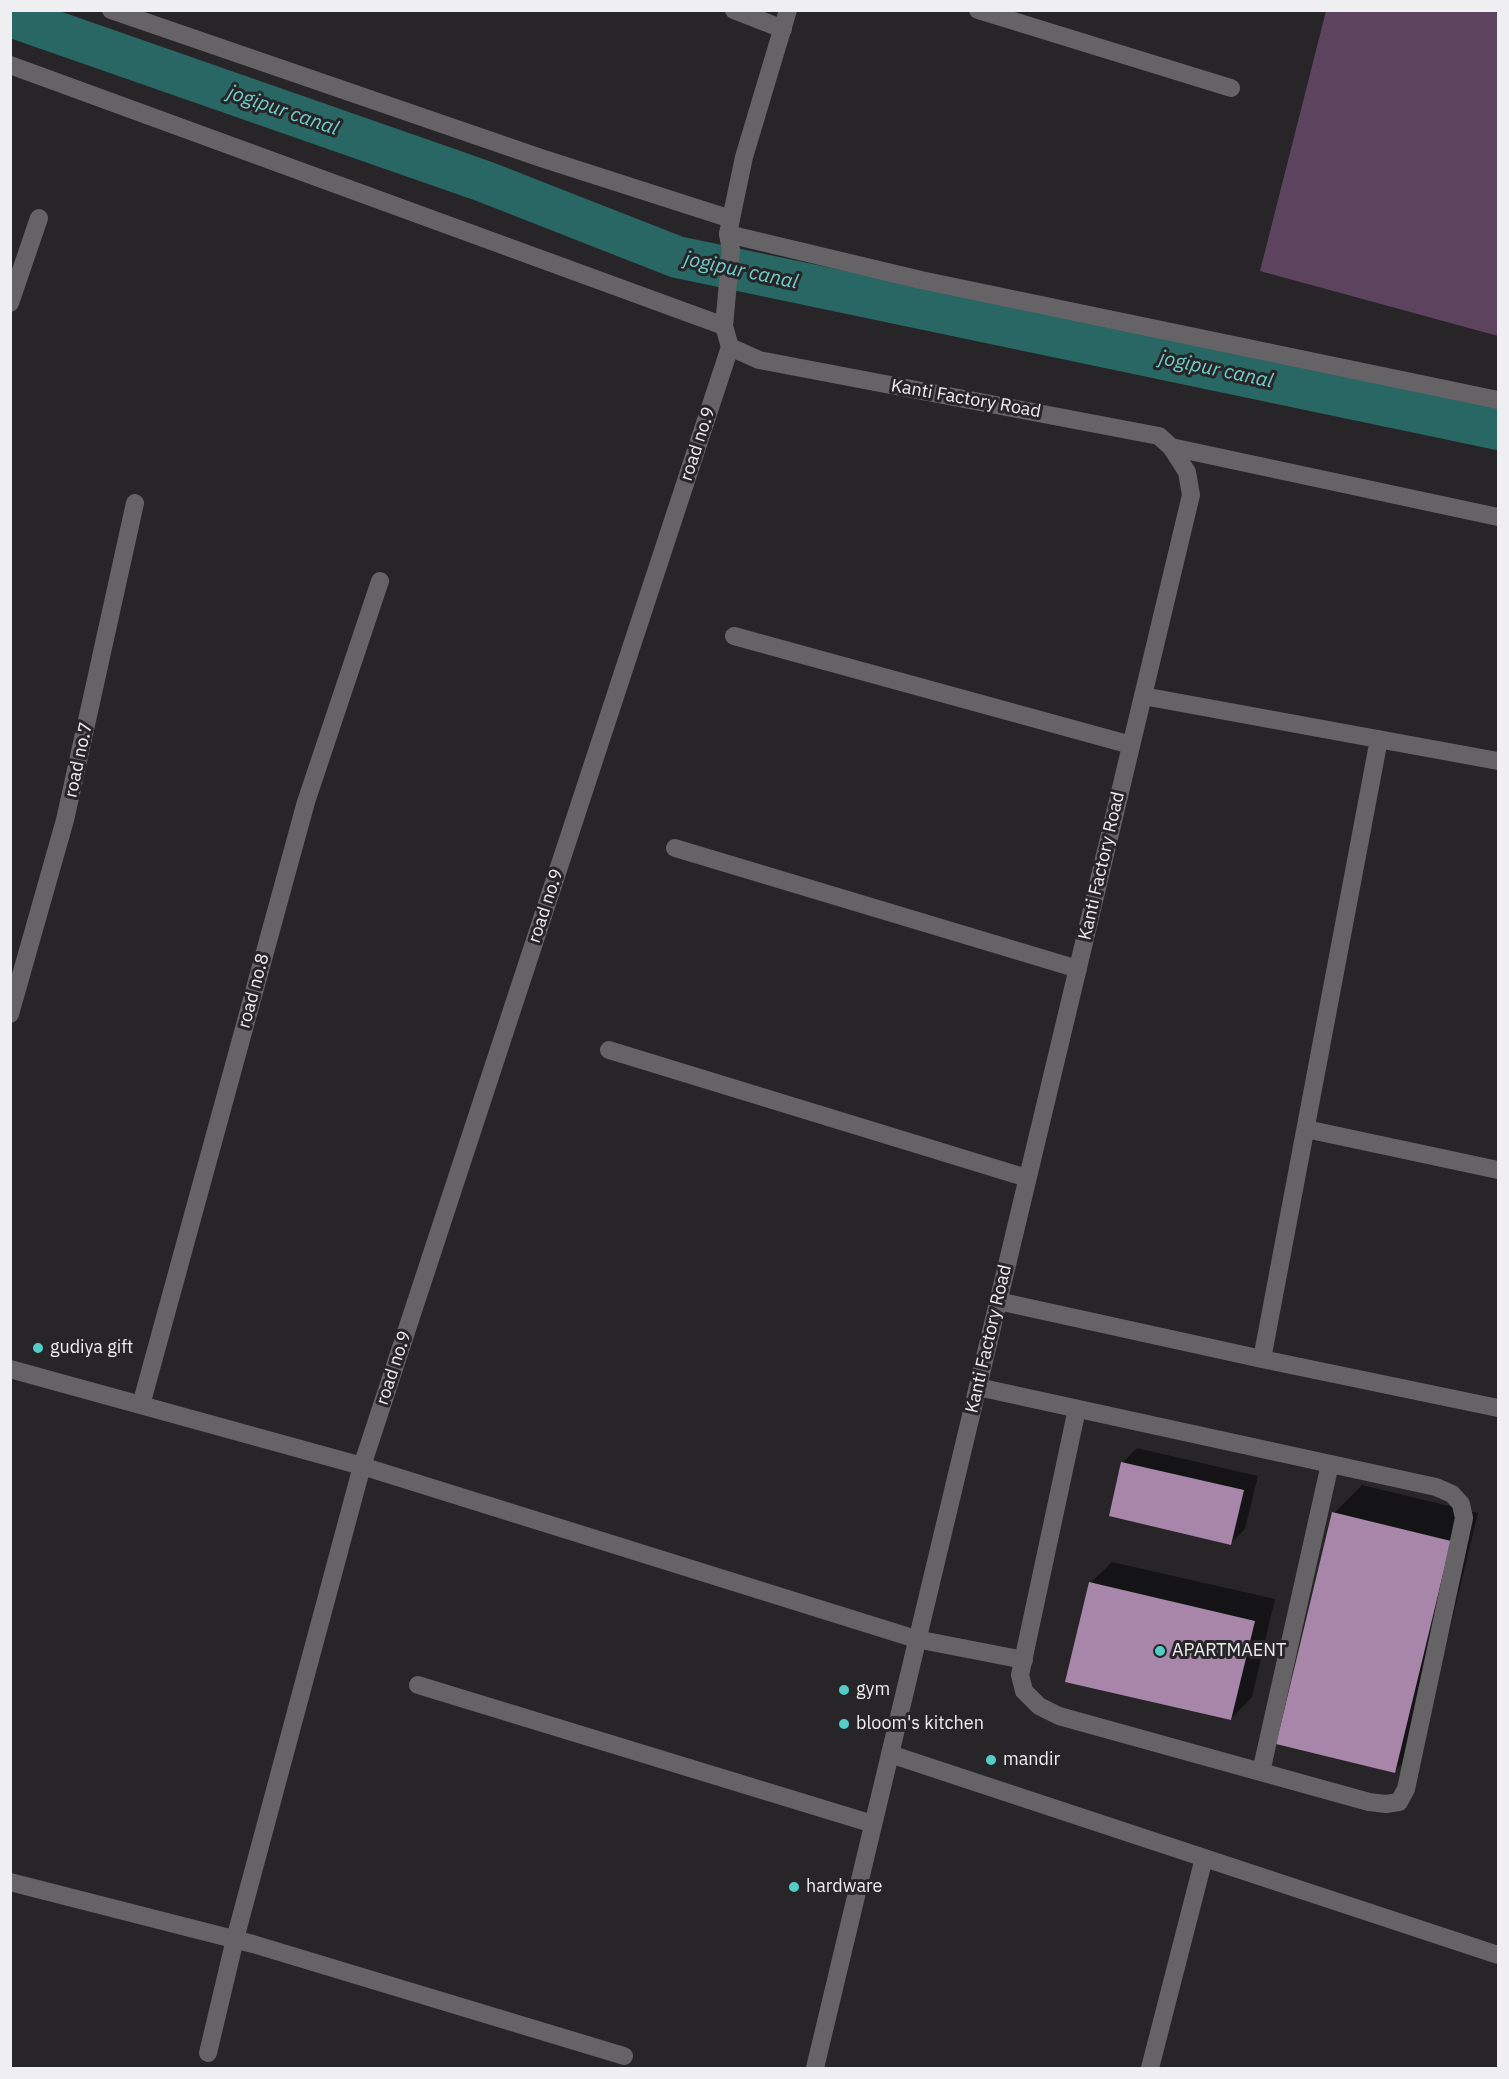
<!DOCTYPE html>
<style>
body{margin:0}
#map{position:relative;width:1509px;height:2079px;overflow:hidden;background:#272528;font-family:"IBM Plex Sans",sans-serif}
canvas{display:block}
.frame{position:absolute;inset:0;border:12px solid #efeef0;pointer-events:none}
</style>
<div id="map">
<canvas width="1509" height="2079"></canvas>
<div class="frame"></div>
</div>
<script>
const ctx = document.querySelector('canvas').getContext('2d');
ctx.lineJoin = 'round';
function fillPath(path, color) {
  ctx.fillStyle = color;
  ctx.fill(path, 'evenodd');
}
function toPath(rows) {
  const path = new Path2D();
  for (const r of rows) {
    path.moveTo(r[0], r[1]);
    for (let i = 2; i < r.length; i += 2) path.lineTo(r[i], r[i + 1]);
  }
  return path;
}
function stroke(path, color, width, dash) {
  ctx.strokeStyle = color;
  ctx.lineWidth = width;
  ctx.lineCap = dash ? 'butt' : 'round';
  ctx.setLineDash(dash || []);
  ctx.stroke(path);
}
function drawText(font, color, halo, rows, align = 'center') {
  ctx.font = font + ' "IBM Plex Sans",sans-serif';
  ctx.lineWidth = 6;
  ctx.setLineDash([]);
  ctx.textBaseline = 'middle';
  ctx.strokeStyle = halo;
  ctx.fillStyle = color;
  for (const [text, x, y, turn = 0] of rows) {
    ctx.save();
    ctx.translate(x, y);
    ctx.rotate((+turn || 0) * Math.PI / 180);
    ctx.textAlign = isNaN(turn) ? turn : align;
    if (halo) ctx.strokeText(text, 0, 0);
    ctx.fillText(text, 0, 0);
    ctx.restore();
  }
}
fillPath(toPath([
 [1326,11,1498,11,1498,336,1260,271]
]), '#5c435e');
fillPath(toPath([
 [1137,1448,1258,1476,1245,1529,1231,1543,1123,1462],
 [1362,1485,1478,1513,1422,1744,1394,1772,1334,1513],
 [1112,1562,1275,1599,1252,1697,1231,1719,1090,1583]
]), '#0007');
stroke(toPath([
 [10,16,483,181,677,257,1498,429]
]), '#286764', 42);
fillPath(toPath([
 [1121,1462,1244,1490,1231,1545,1109,1516],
 [1332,1512,1451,1541,1395,1773,1276,1744],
 [1089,1582,1255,1621,1231,1720,1065,1682]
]), '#a786a9');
stroke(toPath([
 [111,10,541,158,731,219],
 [734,10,783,29],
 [978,10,1231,88],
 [10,65,724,326],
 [728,234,921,280,1498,400],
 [10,303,39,218],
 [1171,447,1498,517],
 [734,636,1131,745],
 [1143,696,1498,761],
 [675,848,1078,969],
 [10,1014,65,820,135,503],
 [609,1050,1027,1178],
 [1306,1129,1498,1170],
 [998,1301,1262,1359,1498,1408],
 [1262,1359,1379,739],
 [10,1369,362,1466,916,1639,1024,1660],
 [978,1387,1436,1487,1452,1494,1461,1504,1464,1518,1406,1789,1399,1802,1386,1804,1369,1802,1059,1716,1039,1706,1024,1691,1020,1675,1077,1409],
 [141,1405,306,802,380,581],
 [418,1685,873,1824],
 [890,1754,1498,1955],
 [1261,1772,1330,1464],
 [10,1882,253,1944,624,2056],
 [208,2053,235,1939,362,1466,730,347],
 [1150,2068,1204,1858]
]), '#666366', 18);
stroke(toPath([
 [788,10,744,157,731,219,728,234,731,250,724,326,730,347,759,360,1159,436,1171,447,1187,472,1191,495,815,2068]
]), '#666366', 18);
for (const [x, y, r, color] of [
 [38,1348,6,"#54cdc8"],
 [1160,1651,6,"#54cdc8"],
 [844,1690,6,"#54cdc8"],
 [844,1724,6,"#54cdc8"],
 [991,1760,6,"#54cdc8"],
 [794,1887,6,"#54cdc8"]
]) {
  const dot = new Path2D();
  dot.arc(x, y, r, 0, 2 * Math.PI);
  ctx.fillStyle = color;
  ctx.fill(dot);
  stroke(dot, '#272528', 2);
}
drawText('18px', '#efeef0', '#272528', [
 ["Kanti Factory Road",966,399,10],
 ["road no.9",698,444,-72],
 ["road no.7",79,760,-78],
 ["Kanti Factory Road",1102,866,-77],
 ["road no.9",546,906,-72],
 ["road no.8",254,991,-75],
 ["Kanti Factory Road",989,1339,-77],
 ["road no.9",394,1368,-72]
]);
drawText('18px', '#efeef0', '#272528', [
 ["gudiya gift",50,1348],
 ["APARTMAENT",1172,1651],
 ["gym",856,1690],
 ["bloom's kitchen",856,1724],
 ["mandir",1003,1760],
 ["hardware",806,1887]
], 'left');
drawText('italic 20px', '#6ed1cc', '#272528', [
 ["jogipur canal",283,111,19],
 ["jogipur canal",741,271,12],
 ["jogipur canal",1216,370,12]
]);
</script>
